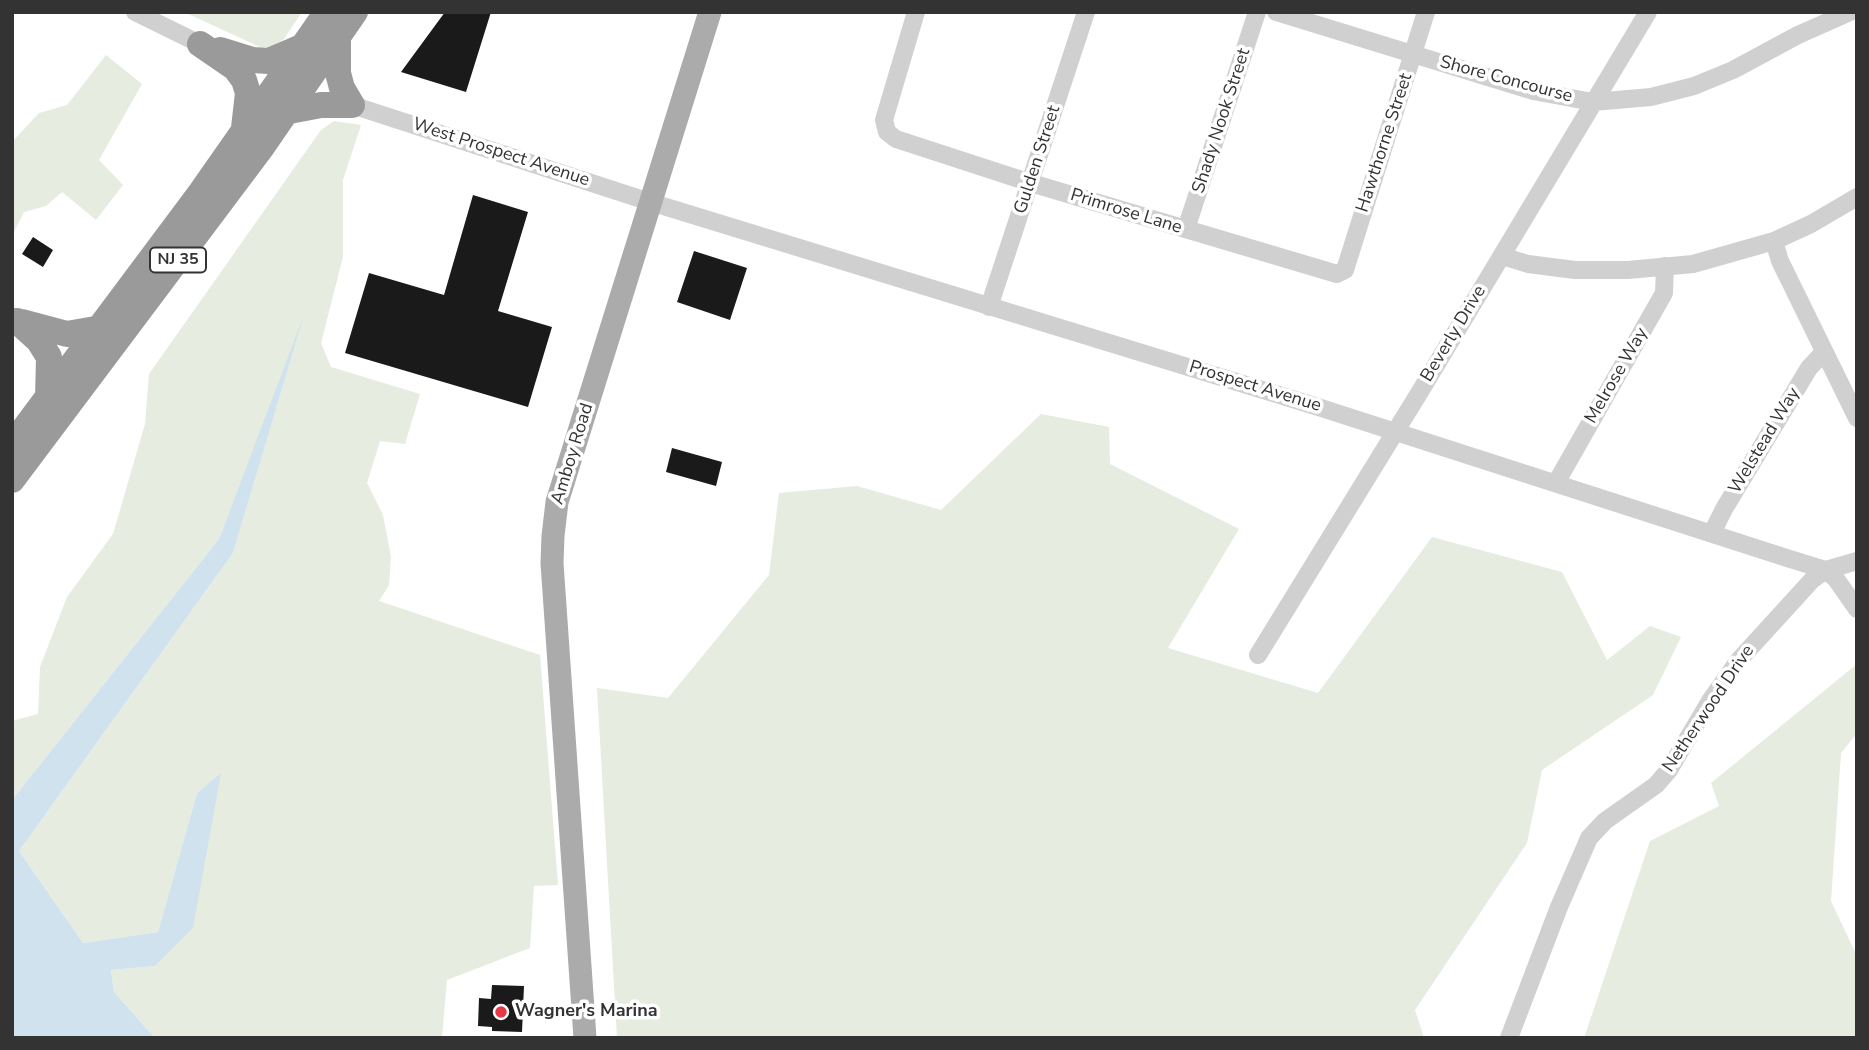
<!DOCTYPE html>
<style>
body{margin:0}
#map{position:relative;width:1869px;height:1050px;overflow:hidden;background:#fff;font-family:"Nunito Sans",sans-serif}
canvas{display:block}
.frame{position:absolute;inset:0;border:14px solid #333;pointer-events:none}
</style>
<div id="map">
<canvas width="1869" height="1050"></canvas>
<div class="frame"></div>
</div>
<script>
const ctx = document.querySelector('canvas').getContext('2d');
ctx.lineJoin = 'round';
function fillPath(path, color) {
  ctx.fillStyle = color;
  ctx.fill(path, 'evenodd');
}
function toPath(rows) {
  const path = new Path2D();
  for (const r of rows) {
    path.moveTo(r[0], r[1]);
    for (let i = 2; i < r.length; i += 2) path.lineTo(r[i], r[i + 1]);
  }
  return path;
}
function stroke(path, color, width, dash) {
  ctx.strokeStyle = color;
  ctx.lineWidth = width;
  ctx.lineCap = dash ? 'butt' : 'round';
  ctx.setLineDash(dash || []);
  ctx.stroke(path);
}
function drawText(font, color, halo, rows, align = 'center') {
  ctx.font = font + ' "Nunito Sans",sans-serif';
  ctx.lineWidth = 7;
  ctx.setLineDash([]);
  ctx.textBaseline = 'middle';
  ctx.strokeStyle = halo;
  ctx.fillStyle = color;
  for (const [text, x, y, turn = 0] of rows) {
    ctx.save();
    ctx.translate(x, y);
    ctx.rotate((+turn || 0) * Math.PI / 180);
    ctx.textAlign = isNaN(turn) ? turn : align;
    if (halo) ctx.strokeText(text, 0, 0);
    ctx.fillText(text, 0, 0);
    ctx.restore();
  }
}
fillPath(toPath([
 [184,12,302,12,284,39,273,46,262,48],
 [106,55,142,84,99,160,123,185,96,220,62,192,46,206,24,212,12,236,12,142,39,113,67,105],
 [334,121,361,125,343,180,343,257,321,343,331,367,420,394,405,444,380,441,367,483,383,515,391,557,389,585,379,601,540,655,558,885,534,886,530,948,447,980,442,1038,155,1038,114,992,111,970,155,966,221,774,197,793,158,932,83,943,19,851,233,553,300,328,219,539,12,800,12,721,38,714,40,667,67,597,113,534,145,424,149,374,321,130],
 [1041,414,1109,427,1110,464,1239,529,1168,648,1318,693,1432,537,1562,572,1607,660,1650,626,1681,637,1653,695,1542,770,1527,843,1415,1010,1424,1038,617,1038,597,688,668,698,769,575,779,493,857,486,941,510],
 [1857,664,1857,733,1841,753,1831,901,1857,956,1857,1038,1584,1038,1650,841,1719,806,1711,783]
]), '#e6ecdf');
fillPath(toPath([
 [304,315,233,553,19,851,83,943,158,932,197,793,221,773,193,928,155,966,111,970,114,992,155,1038,12,1038,12,800,219,539]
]), '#cfe2ee');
fillPath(toPath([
 [445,12,491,12,466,92,401,72],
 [473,195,528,212,498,311,552,327,528,407,345,353,369,273,444,295],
 [33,237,53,250,43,267,22,254],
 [694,251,747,268,730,320,677,302],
 [672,448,722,462,716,486,666,472],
 [492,985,524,986,522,1032,492,1031,492,1027,478,1026,479,998,491,999]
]), '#1a1a1a');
stroke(toPath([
 [135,12,200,44],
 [916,12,884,120,887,132,896,139,1031,183,1337,274,1345,270,1426,12],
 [1276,12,1533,91,1593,102,1651,97,1694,86,1733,70,1798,35,1850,12],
 [352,105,650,202,1315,406,1790,559,1826,570,1857,561],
 [1186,229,1257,12],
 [1774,241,1780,261,1857,418],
 [1502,256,1528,264,1575,270,1628,270,1693,264,1774,241,1811,224,1857,197],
 [989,307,1086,12],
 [1556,483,1664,293,1665,266],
 [1712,533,1724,509,1809,368,1824,352],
 [1258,655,1421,390,1648,12],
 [1509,1038,1559,907,1589,838,1605,821,1656,785,1669,770,1710,701,1739,660,1812,580,1826,570,1836,579,1857,609]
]), '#d0d0d0', 18);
stroke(toPath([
 [585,1038,552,563,553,536,557,502,710,12]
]), '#ababab', 23);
stroke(toPath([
 [338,36,338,73,342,88,352,105],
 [200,44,235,68,244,80,248,93,244,128],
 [220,50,252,60,269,61,304,46],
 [284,112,321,105,352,105],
 [17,321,39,341,49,357,48,399],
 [22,322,67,334,101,328],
 [12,445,201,192,327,12],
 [12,480,262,147,355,12]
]), '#9a9a9a', 26);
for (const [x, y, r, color] of [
 [501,1012,7,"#e63946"]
]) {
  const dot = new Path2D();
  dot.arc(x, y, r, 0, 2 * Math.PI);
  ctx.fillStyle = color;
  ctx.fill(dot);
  stroke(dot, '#fff', 2.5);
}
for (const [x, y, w] of [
 [178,260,56]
]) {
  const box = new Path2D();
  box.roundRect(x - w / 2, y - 12.5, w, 25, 5);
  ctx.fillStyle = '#fff';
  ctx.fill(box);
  stroke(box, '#333', 2);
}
drawText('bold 16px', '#333', null, [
 ["NJ 35",178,260]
]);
drawText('18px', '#333', '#fff', [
 ["Shore Concourse",1506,80,15],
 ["Shady Nook Street",1222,121,-72],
 ["Hawthorne Street",1385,143,-72],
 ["West Prospect Avenue",501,153,18],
 ["Gulden Street",1038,160,-72],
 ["Primrose Lane",1126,212,17],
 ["Beverly Drive",1454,334,-59],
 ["Melrose Way",1617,376,-60],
 ["Prospect Avenue",1255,387,17],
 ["Welstead Way",1765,441,-59],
 ["Amboy Road",573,454,-73],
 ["Netherwood Drive",1709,709,-56]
]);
drawText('bold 18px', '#333', '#fff', [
 ["Wagner's Marina",515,1012]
], 'left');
</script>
